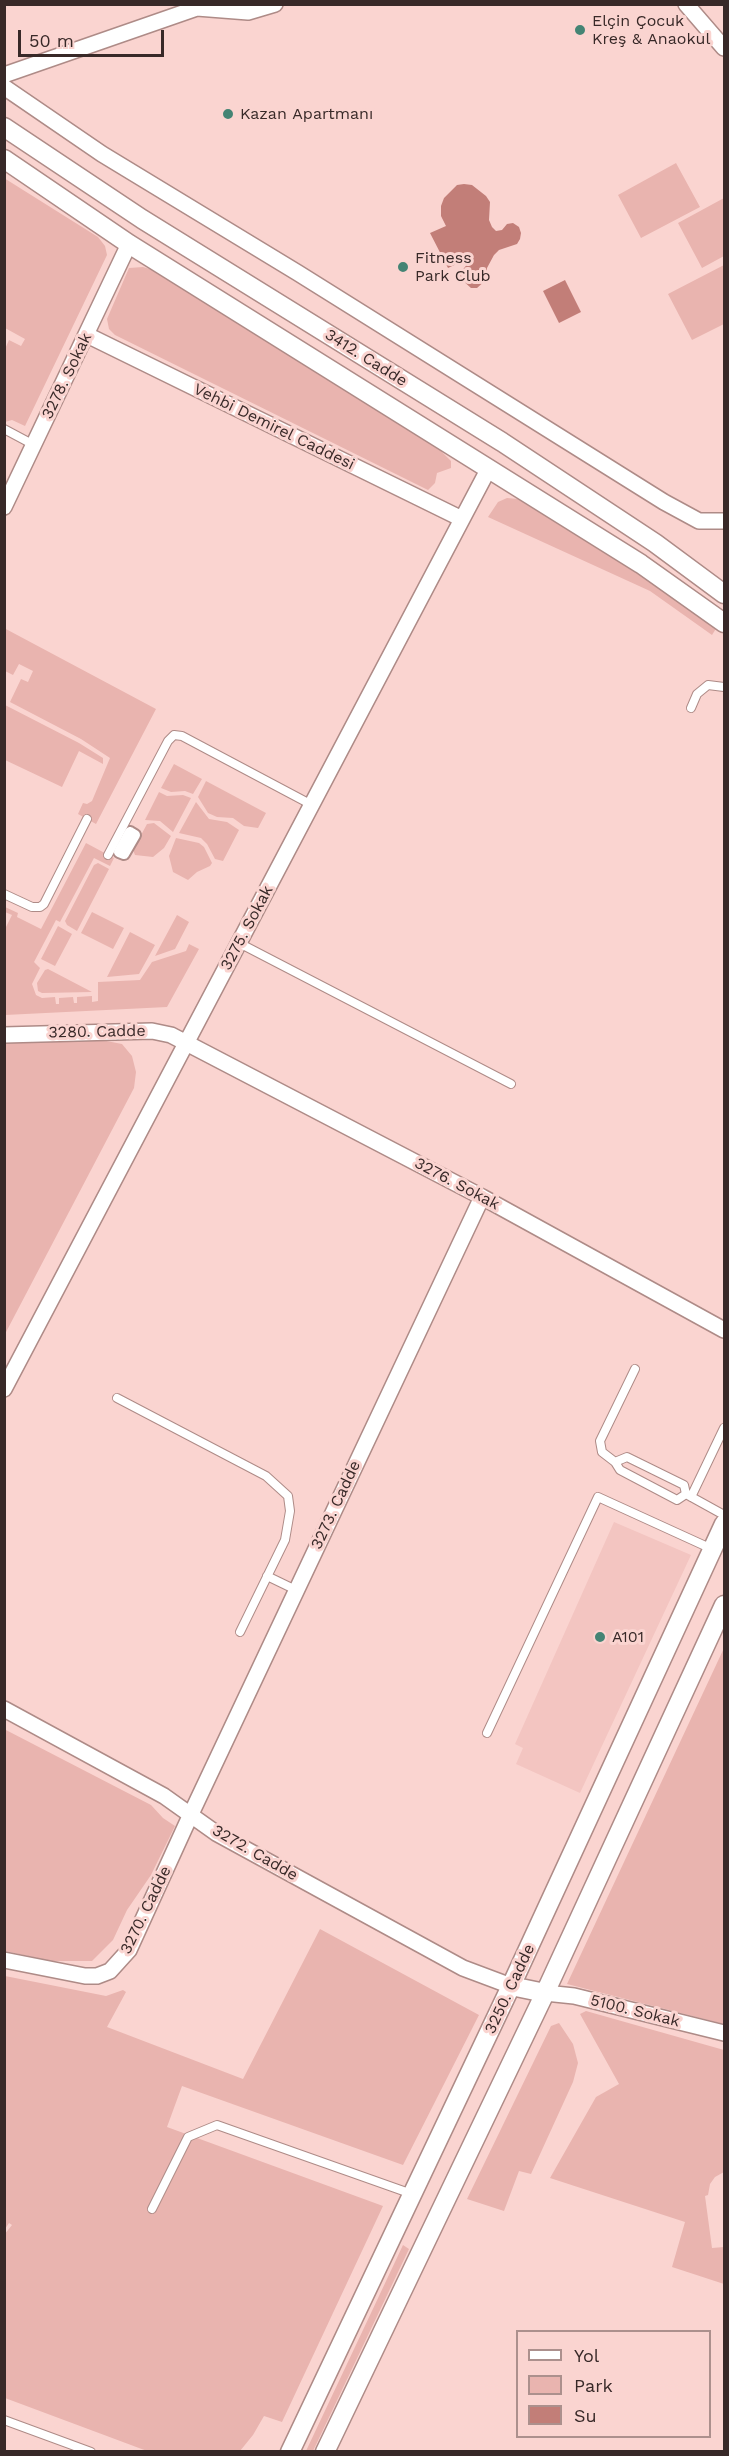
<!DOCTYPE html>
<meta charset="utf-8">
<style>
body{margin:0}
#map{position:relative;width:729px;height:2456px;overflow:hidden;background:#fad4d0;font-family:"Work Sans",sans-serif}
canvas{display:block}
.frame{position:absolute;inset:0;border:6px solid #382928;pointer-events:none}
.legend{position:absolute;left:516px;top:2330px;width:195px;height:108px;box-sizing:border-box;background:#fad4d0;border:2px solid #ac908d;margin:0;padding:8px 10px;list-style:none;font-size:18px;color:#382928}
.legend li{display:flex;align-items:center;gap:12px;height:30px}
.legend b{width:30px;border:2px solid #ac908d}
.scale{position:absolute;left:18px;top:30px;width:146px;height:27px;box-sizing:border-box;border:3px solid #382928;border-top:0;padding-left:8px;font-size:18px;line-height:21px;white-space:nowrap;color:#382928;-webkit-text-stroke:4px #fad4d0;paint-order:stroke}
</style>
<div id="map">
<canvas width="729" height="2456"></canvas>
<div class="frame"></div>
<ul class="legend">
<li><b style="height:8px;background:#fff"></b>Yol</li>
<li><b style="height:16px;background:#e9b4af"></b>Park</li>
<li><b style="height:16px;background:#c27e78"></b>Su</li>
</ul>
<div class="scale">50 m</div>
</div>
<script>
const ctx = document.querySelector('canvas').getContext('2d');
ctx.lineJoin = 'round';
function fillPath(path, color) {
  ctx.fillStyle = color;
  ctx.fill(path, 'evenodd');
}
function toPath(rows) {
  const path = new Path2D();
  for (const r of rows) {
    path.moveTo(r[0], r[1]);
    for (let i = 2; i < r.length; i += 2) path.lineTo(r[i], r[i + 1]);
  }
  return path;
}
function stroke(path, color, width, dash) {
  ctx.strokeStyle = color;
  ctx.lineWidth = width;
  ctx.lineCap = dash ? 'butt' : 'round';
  ctx.setLineDash(dash || []);
  ctx.stroke(path);
}
function drawText(font, color, halo, rows, align = 'center') {
  ctx.font = font + ' "Work Sans",sans-serif';
  ctx.lineWidth = 6;
  ctx.setLineDash([]);
  ctx.textBaseline = 'middle';
  ctx.strokeStyle = halo;
  ctx.fillStyle = color;
  for (const [text, x, y, turn = 0] of rows) {
    ctx.save();
    ctx.translate(x, y);
    ctx.rotate((+turn || 0) * Math.PI / 180);
    ctx.textAlign = isNaN(turn) ? turn : align;
    if (halo) ctx.strokeText(text, 0, 0);
    ctx.fillText(text, 0, 0);
    ctx.restore();
  }
}
fillPath(toPath([
 [614,1522,691,1555,580,1793,516,1764,523,1748,515,1744]
]), '#f3c5c1');
fillPath(toPath([
 [676,163,700,207,641,238,618,195],
 [4,178,98,237,105,246,107,255,25,426,12,420,5,422,5,349,9,340,21,346,25,339,5,328],
 [724,198,724,256,702,268,678,223],
 [724,265,724,324,692,340,668,294],
 [143,267,153,270,436,446,451,461,451,468,437,473,435,483,428,490,115,335,109,329,107,319,129,268],
 [507,498,518,499,665,590,717,627,712,635,650,591,488,517,498,502],
 [4,628,156,709,96,824,78,814,83,803,87,804,92,801,110,758,81,739,10,702,21,679,28,682,33,671,19,664,13,675,5,671],
 [5,705,79,743,103,758,103,764,79,751,62,787,5,760],
 [174,764,202,779,193,794,185,791,171,792,161,788],
 [206,781,266,813,258,828,244,826,233,818,217,817,208,813,198,797],
 [159,792,167,796,183,795,191,798,173,832,160,821,145,820],
 [196,802,209,819,227,822,239,830,223,861,215,859,207,844,201,838,179,833],
 [154,823,171,836,164,848,153,857,135,855,133,850,147,824],
 [176,838,199,843,204,847,212,863,210,866,197,872,188,880,173,872,169,856],
 [86,843,114,858,110,866,94,858,60,922,56,920,34,962,40,968,32,984,36,995,42,998,55,997,56,1004,59,1004,59,998,73,997,74,1003,77,1003,77,997,92,996,92,1002,98,1001,98,982,140,980,152,962,186,951,189,944,199,949,167,1007,5,1015,4,931,12,915,5,912,5,907,18,913,17,917,41,929],
 [98,863,109,869,77,931,67,925,65,921,94,865],
 [92,912,124,928,113,949,81,933],
 [177,915,189,922,175,949,155,956],
 [58,926,72,934,55,966,41,959],
 [130,932,155,945,139,974,107,977],
 [48,969,92,992,42,993,38,991,37,983,45,970],
 [96,1039,122,1044,132,1056,136,1072,134,1088,5,1334,5,1043],
 [724,1648,724,2024,567,1984],
 [4,1729,151,1805,163,1818,175,1826,151,1875,127,1910,113,1940,92,1961,52,1961,5,1951],
 [320,1929,479,2015,403,2165,182,2086,167,2127,383,2206,282,2422,264,2416,253,2435,240,2451,147,2451,5,2398,4,2235,12,2225,9,2223,5,2229,5,1976,106,1996,123,1990,126,1992,107,2027,243,2079],
 [586,2011,724,2050,724,2172,715,2177,710,2184,708,2195,705,2196,712,2248,724,2247,724,2284,672,2267,685,2222,550,2178,596,2097,619,2084,580,2014],
 [559,2023,573,2044,578,2063,573,2082,531,2174,519,2171,504,2211,467,2199,551,2026],
 [403,2245,409,2249,313,2451,306,2451]
]), '#e9b4af');
fillPath(toPath([
 [464,184,472,185,486,196,490,202,489,220,492,227,496,231,502,230,507,224,513,223,519,227,521,233,520,239,517,244,499,250,494,255,487,268,486,280,477,288,471,288,461,279,460,273,469,262,467,259,448,268,430,233,446,226,441,216,441,206,444,198,457,185],
 [565,280,581,312,559,323,543,291]
]), '#c27e78');
const service = toPath([
 [4,429,34,445],
 [691,708,697,694,708,685,724,687],
 [108,855,168,741,174,735,182,736,312,805],
 [4,894,32,907,40,907,44,904,87,819],
 [239,943,511,1084],
 [635,1369,600,1441,602,1452,615,1462,620,1470,677,1500,686,1494,724,1515],
 [117,1398,266,1476,288,1496,290,1511,285,1540,240,1632],
 [615,1462,627,1457,684,1485,686,1494],
 [691,1497,724,1428],
 [267,1576,296,1590],
 [487,1733,598,1497,712,1549],
 [152,2209,188,2137,217,2125,412,2194],
 [4,2420,91,2452]
]);
const pedestrian = toPath([
 [130,832,135,835,124,854,119,852,130,832]
]);
const minor = toPath([
 [686,4,724,48],
 [4,75,197,8,248,12,275,4],
 [4,87,102,154,298,273,664,502,699,521,724,521],
 [87,335,462,519],
 [4,507,129,244],
 [4,1035,152,1031,171,1035,482,1197,724,1330],
 [4,1389,489,468],
 [4,1709,164,1796,216,1833,463,1968,511,1986],
 [4,1960,85,1976,97,1976,110,1971,129,1950,191,1814,482,1197],
 [545,1993,574,1996,724,2033]
]);
const tertiary = toPath([
 [4,127,142,219,502,442,655,543,724,594],
 [4,159,129,244,641,564,724,623],
 [511,1986,545,1993],
 [290,2452,511,1986,724,1524],
 [325,2452,545,1993,724,1605]
]);
stroke(service, '#ae8b87', 10);
stroke(pedestrian, '#ae8b87', 14);
stroke(minor, '#ae8b87', 18);
stroke(tertiary, '#ae8b87', 21);
stroke(service, '#fff', 8);
stroke(pedestrian, '#fff', 10);
stroke(minor, '#fff', 15);
stroke(tertiary, '#fff', 18);
for (const [x, y, r, color] of [
 [580,30,6,"#448474"],
 [228,114,6,"#448474"],
 [403,267,6,"#448474"],
 [600,1637,6,"#448474"]
]) {
  const dot = new Path2D();
  dot.arc(x, y, r, 0, 2 * Math.PI);
  ctx.fillStyle = color;
  ctx.fill(dot);
  stroke(dot, '#fad4d0', 2);
}
drawText('16px', '#382928', '#fad4d0', [
 ["Elçin Çocuk",592,21],
 ["Kreş & Anaokul",592,39],
 ["Kazan Apartmanı",240,114],
 ["Fitness",415,258],
 ["Park Club",415,276],
 ["A101",612,1637]
], 'left');
drawText('16px', '#382928', '#fad4d0', [
 ["3412. Cadde",366,358,32],
 ["3278. Sokak",67,376,-64],
 ["Vehbi Demirel Caddesi",274,427,26],
 ["3275. Sokak",247,928,-62],
 ["3280. Cadde",97,1032,-1],
 ["3276. Sokak",457,1184,28],
 ["3273. Cadde",336,1505,-65],
 ["3272. Cadde",255,1853,30],
 ["3270. Cadde",146,1910,-64],
 ["3250. Cadde",510,1989,-65],
 ["5100. Sokak",635,2011,14]
]);
</script>
